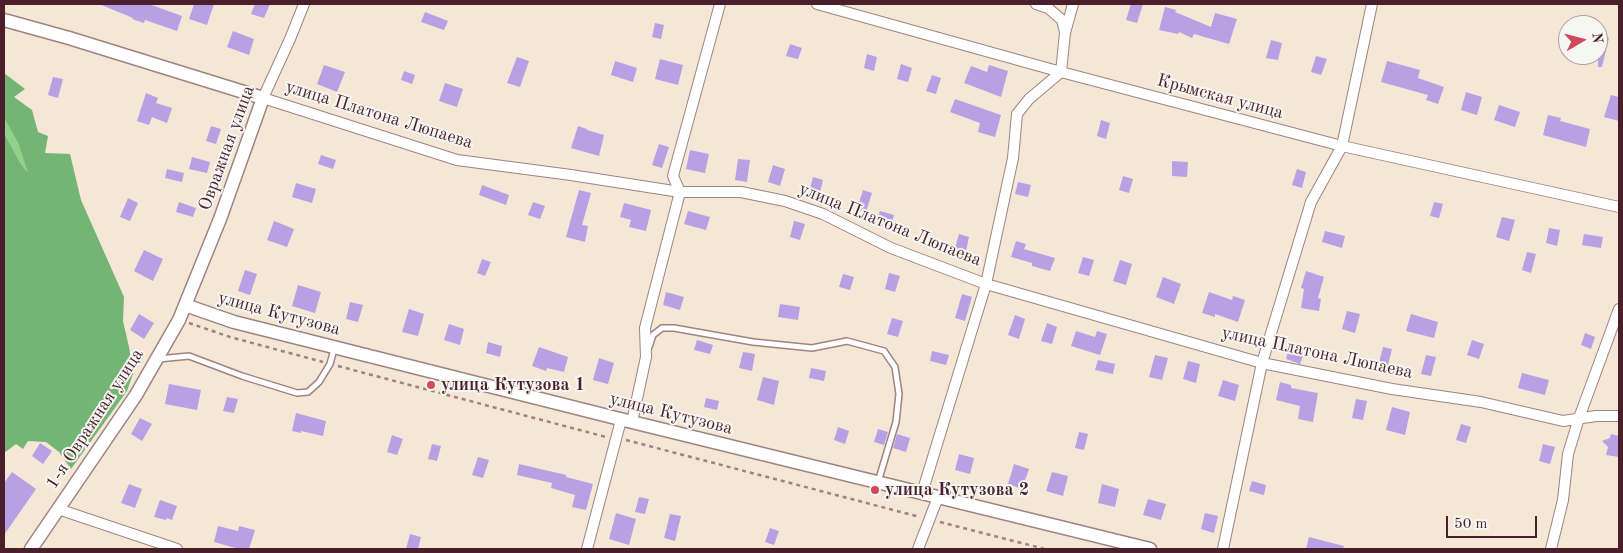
<!DOCTYPE html>
<meta charset="utf-8">
<style>
body{margin:0}
#map{position:relative;width:1623px;height:553px;overflow:hidden;background:#f4e7d6;font-family:"Old Standard TT",serif}
canvas{display:block}
.frame{position:absolute;inset:0;border:5px solid #4a1f2b;pointer-events:none}
.north{position:absolute;left:1558px;top:15px;width:50px;height:50px;box-sizing:border-box;background:#f6f6f2;border:1px solid #b1a0a2;border-radius:50%;rotate:82deg;font-size:14px;font-weight:700;line-height:20px;text-align:center;color:#4a1f2b}
.north::after{content:'';display:block;margin:auto;width:18px;height:22px;background:#d1495b;clip-path:polygon(50% 0,100% 100%,50% 72%,0 100%)}
.scale{position:absolute;left:1446px;top:516px;width:91px;height:22px;box-sizing:border-box;border:2px solid #4a1f2b;border-top:0;padding-left:6px;font-size:15px;line-height:18px;white-space:nowrap;color:#4a1f2b;-webkit-text-stroke:4px #f6f6f2;paint-order:stroke}
</style>
<div id="map">
<canvas width="1623" height="553"></canvas>
<div class="frame"></div>
<div class="north">N</div>
<div class="scale">50 m</div>
</div>
<script>
const ctx = document.querySelector('canvas').getContext('2d');
ctx.lineJoin = 'round';
function fillPath(path, color) {
  ctx.fillStyle = color;
  ctx.fill(path, 'evenodd');
}
function toPath(rows) {
  const path = new Path2D();
  for (const r of rows) {
    path.moveTo(r[0], r[1]);
    for (let i = 2; i < r.length; i += 2) path.lineTo(r[i], r[i + 1]);
  }
  return path;
}
function stroke(path, color, width, dash) {
  ctx.strokeStyle = color;
  ctx.lineWidth = width;
  ctx.lineCap = dash ? 'butt' : 'round';
  ctx.setLineDash(dash || []);
  ctx.stroke(path);
}
function drawText(font, color, halo, rows, align = 'center') {
  ctx.font = font + ' "Old Standard TT",serif';
  ctx.lineWidth = 4;
  ctx.setLineDash([]);
  ctx.textBaseline = 'middle';
  ctx.strokeStyle = halo;
  ctx.fillStyle = color;
  for (const [text, x, y, turn = 0] of rows) {
    ctx.save();
    ctx.translate(x, y);
    ctx.rotate((+turn || 0) * Math.PI / 180);
    ctx.textAlign = isNaN(turn) ? turn : align;
    if (halo) ctx.strokeText(text, 0, 0);
    ctx.fillText(text, 0, 0);
    ctx.restore();
  }
}
fillPath(toPath([
 [4,118,18,143,29,175,21,164,4,133]
]), '#91d289');
fillPath(toPath([
 [4,73,25,89,14,97,32,110,38,132,48,136,45,153,70,154,81,200,124,297,123,321,129,347,133,374,127,391,71,469,59,452,46,442,28,441,23,449,16,444,4,453,4,133,21,164,28,173,18,143,4,118]
]), '#74b475');
fillPath(toPath([
 [99,4,149,4,182,16,177,31,145,20,144,23,132,19,133,18],
 [194,4,214,4,207,25,189,19],
 [255,4,270,4,264,18,251,14],
 [1131,4,1143,4,1137,23,1126,20],
 [1165,7,1176,10,1175,12,1211,27,1215,13,1237,19,1229,44,1194,34,1192,38,1179,32,1178,34,1159,30],
 [425,12,448,21,444,30,421,22],
 [655,23,664,25,661,39,652,37],
 [233,31,254,39,249,55,227,47],
 [1598,35,1609,38,1602,67,1598,67],
 [1271,40,1282,43,1278,60,1266,58],
 [790,44,802,48,798,59,786,56],
 [867,54,877,57,874,71,864,68],
 [1316,56,1327,59,1321,75,1311,72],
 [517,57,529,61,520,87,507,83],
 [660,59,683,65,678,85,655,79],
 [615,61,637,68,633,82,611,75],
 [1387,61,1420,70,1418,78,1444,87,1438,104,1426,100,1428,95,1381,82],
 [901,64,912,68,908,82,897,79],
 [324,65,345,72,337,92,317,84],
 [989,65,1008,71,1001,97,964,83,971,66,987,72],
 [404,71,415,75,412,84,401,80],
 [932,75,941,78,936,94,926,91],
 [53,77,63,79,58,98,48,95],
 [445,83,463,89,457,107,439,101],
 [1466,92,1482,97,1477,115,1461,110],
 [146,93,158,98,156,103,172,108,167,123,152,117,149,125,137,121],
 [1611,95,1619,97,1619,121,1604,117],
 [955,99,1001,115,995,137,978,132,980,123,950,112],
 [1499,105,1520,112,1515,127,1494,120],
 [1548,115,1561,118,1560,121,1590,129,1586,147,1543,135],
 [1101,120,1110,123,1106,139,1097,136],
 [211,126,221,129,216,144,206,141],
 [578,126,587,129,587,130,604,135,599,156,571,148],
 [659,144,669,147,662,168,652,165],
 [690,150,709,154,705,173,686,169],
 [321,155,336,160,333,169,318,164],
 [192,157,210,162,207,173,189,169],
 [738,159,750,160,747,182,735,180],
 [1172,161,1188,162,1187,177,1172,176],
 [773,165,785,169,780,186,768,182],
 [167,169,184,173,182,182,165,178],
 [1297,169,1306,172,1302,188,1292,185],
 [1123,176,1133,179,1129,193,1119,190],
 [813,177,823,180,819,196,809,193],
 [1018,182,1031,185,1028,197,1015,194],
 [296,183,316,189,312,203,292,197],
 [482,185,509,195,506,205,479,195],
 [579,190,591,193,582,225,588,226,585,242,566,237],
 [863,190,872,193,866,212,857,209],
 [128,198,138,203,130,221,120,217],
 [179,202,196,208,193,217,176,212],
 [533,202,545,206,540,219,528,215],
 [1434,202,1443,204,1439,218,1430,216],
 [624,203,651,210,646,231,629,227,631,220,620,217],
 [688,211,710,217,706,230,684,224],
 [880,211,894,215,890,229,875,224],
 [1502,217,1515,220,1509,241,1496,237],
 [274,221,294,229,287,247,267,240],
 [794,221,805,224,800,240,790,237],
 [1549,228,1560,230,1557,246,1546,243],
 [1325,231,1345,236,1342,248,1322,242],
 [959,234,969,237,966,251,955,248],
 [1584,234,1603,237,1601,248,1582,245],
 [1016,241,1026,244,1024,249,1055,258,1050,271,1032,266,1032,263,1011,257],
 [144,250,163,259,153,281,134,271],
 [1527,252,1536,254,1531,273,1522,270],
 [1083,257,1094,260,1089,276,1078,273],
 [482,259,491,262,485,276,477,273],
 [1120,260,1132,264,1126,285,1113,281],
 [245,270,257,274,250,295,238,291],
 [1306,271,1324,277,1318,298,1321,299,1319,311,1301,308,1304,289,1301,288],
 [889,273,900,276,895,292,885,289],
 [843,274,854,277,850,290,839,287],
 [1163,277,1181,284,1174,304,1156,297],
 [298,285,321,292,315,313,292,306],
 [666,292,684,297,680,310,663,305],
 [1209,292,1232,300,1233,296,1245,300,1238,322,1215,314,1215,317,1202,313],
 [962,294,972,297,965,321,955,318],
 [350,302,363,305,358,322,346,319],
 [780,304,800,307,798,320,778,317],
 [409,309,424,314,418,336,402,332],
 [1347,311,1360,314,1355,333,1342,329],
 [139,314,154,323,144,339,130,330],
 [1411,314,1438,322,1434,338,1406,331],
 [1015,315,1025,319,1019,339,1008,335],
 [892,318,903,321,898,337,887,334],
 [1047,323,1057,327,1052,344,1041,341],
 [449,324,464,329,460,345,444,340],
 [1076,331,1095,337,1097,331,1107,334,1100,355,1071,346],
 [1585,333,1595,337,1591,349,1581,345],
 [697,340,713,345,710,354,694,350],
 [1472,340,1484,344,1479,359,1467,355],
 [488,342,502,346,500,357,486,353],
 [1291,342,1306,347,1300,364,1286,359],
 [539,347,568,357,564,372,547,368,546,371,532,366],
 [1383,347,1392,349,1388,365,1379,363],
 [932,351,949,355,946,365,930,361],
 [743,352,755,354,752,371,739,368],
 [1155,355,1168,358,1162,380,1149,377],
 [1426,355,1436,357,1431,376,1421,374],
 [599,358,614,363,608,384,593,380],
 [1098,360,1115,364,1113,374,1095,370],
 [1188,361,1200,364,1196,383,1183,379],
 [811,368,826,371,824,381,809,378],
 [1522,373,1549,380,1545,395,1518,388],
 [763,377,779,381,774,405,757,400],
 [1223,380,1239,385,1235,401,1218,396],
 [1280,382,1291,385,1291,388,1318,393,1313,422,1298,419,1300,406,1276,400],
 [169,384,201,390,197,410,165,404],
 [227,397,238,399,234,413,223,411],
 [706,398,719,401,717,410,704,407],
 [1356,399,1367,401,1363,420,1352,418],
 [1392,407,1410,412,1405,435,1386,430],
 [296,413,326,421,323,436,301,431,301,433,292,431],
 [140,418,152,424,142,441,131,434],
 [1461,424,1471,427,1466,443,1456,440],
 [838,427,849,431,845,444,834,440],
 [878,429,888,432,884,445,874,442],
 [1079,432,1088,434,1084,450,1075,448],
 [897,434,910,438,906,452,893,448],
 [1611,434,1619,436,1619,457,1606,455,1608,447,1602,441,1610,438],
 [392,435,403,439,397,455,387,452],
 [40,443,52,451,43,464,32,456],
 [432,444,441,446,437,461,428,459],
 [1543,444,1555,447,1550,464,1539,461],
 [959,454,974,458,970,474,955,470],
 [478,457,489,460,483,478,472,475],
 [519,464,566,475,566,477,593,484,586,510,572,507,575,495,551,488,552,483,517,475],
 [1014,464,1029,469,1022,489,1008,484],
 [12,472,36,489,4,535,4,483],
 [1052,472,1068,476,1063,496,1046,491],
 [1252,481,1266,485,1264,495,1249,491],
 [129,484,142,489,135,508,121,503],
 [1102,484,1119,489,1115,507,1098,503],
 [639,497,649,499,645,514,635,512],
 [1148,499,1166,504,1161,520,1143,515],
 [160,500,177,506,172,520,167,518,166,520,154,517],
 [616,513,636,519,629,545,609,539],
 [1205,513,1218,516,1214,533,1201,529],
 [670,514,681,516,675,541,664,538],
 [218,526,238,531,239,526,255,530,249,549,239,549,214,542],
 [770,528,779,531,774,545,765,542],
 [410,534,421,537,418,549,406,549],
 [1309,537,1344,546,1343,549,1306,549]
]), '#b7a1e4');
const service = toPath([
 [649,347,653,335,662,328,674,328,753,342,812,348,847,341,884,351,895,367,899,394,896,422,878,482],
 [158,359,189,356,242,376,297,393,308,392,319,382,330,364,334,349]
]);
const minor = toPath([
 [304,4,290,39,263,98,457,160,571,175,680,192,741,192,785,201,823,214,891,248,986,284,1262,363,1392,389,1481,402,1563,421,1596,416,1619,416],
 [817,4,1061,72,1342,146,1619,207],
 [1036,4,1048,8,1062,20,1065,32],
 [632,422,646,357,645,328,680,192,673,176,720,4],
 [922,493,986,284,1013,158,1017,114,1029,99,1061,72,1065,33,1073,4],
 [58,509,177,549],
 [587,549,621,420],
 [918,549,938,497],
 [1223,549,1262,363,1311,202,1342,146,1372,4],
 [1551,549,1563,500,1568,454,1579,418,1619,309]
]);
const tertiary = toPath([
 [4,20,69,38,263,98,220,219,179,320,136,395,31,549],
 [185,305,234,322,632,422,1150,549]
]);
stroke(service, '#9f8380', 8);
stroke(minor, '#9f8380', 12);
stroke(tertiary, '#9f8380', 15);
stroke(toPath([
 [189,323,230,337,323,362],
 [338,366,606,437],
 [626,440,920,517],
 [940,522,1045,549]
]), '#9f8380', 2.5, [4, 4]);
stroke(service, '#fff', 5);
stroke(minor, '#fff', 10);
stroke(tertiary, '#fff', 12);
for (const [x, y, r, color] of [
 [431,385,5,"#d1495b"],
 [875,490,5,"#d1495b"]
]) {
  const dot = new Path2D();
  dot.arc(x, y, r, 0, 2 * Math.PI);
  ctx.fillStyle = color;
  ctx.fill(dot);
  stroke(dot, '#f6f6f2', 2);
}
drawText('18px', '#4a1f2b', '#f6f6f2', [
 ["Крымская улица",1220,97,15],
 ["улица Платона Люпаева",379,115,17],
 ["Овражная улица",227,148,-70],
 ["улица Платона Люпаева",890,225,22],
 ["улица Кутузова",279,314,15],
 ["улица Платона Люпаева",1317,353,12],
 ["улица Кутузова",671,414,14],
 ["1-я Овражная улица",95,419,-57]
]);
drawText('bold 18px', '#4a1f2b', '#f6f6f2', [
 ["улица Кутузова 1",441,385],
 ["улица Кутузова 2",885,490]
], 'left');
</script>
